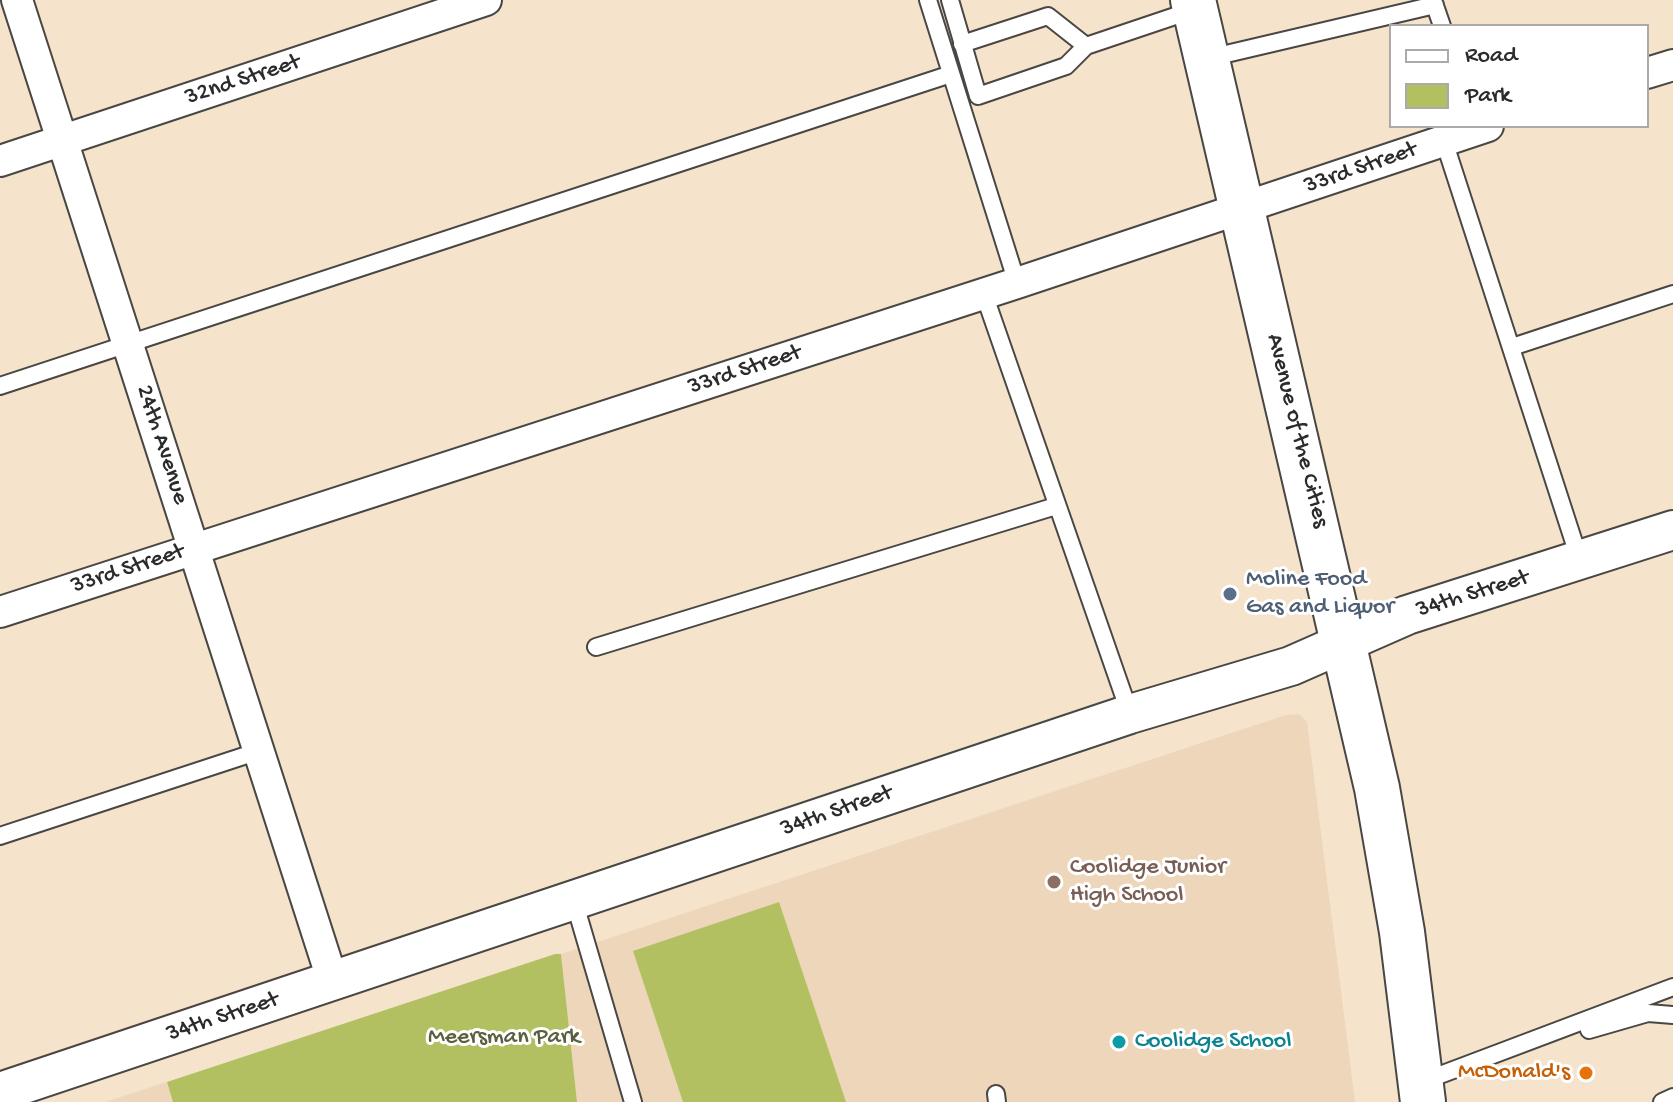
<!DOCTYPE html>
<style>
body{margin:0}
#map{position:relative;width:1673px;height:1102px;overflow:hidden;background:#f6e3cc;font-family:"Gochi Hand",sans-serif}
canvas{display:block}
.legend{position:absolute;left:1389px;top:24px;width:260px;height:104px;box-sizing:border-box;background:#fff;border:2px solid #aaa;margin:0;padding:10px 14px;list-style:none;font-size:24px;color:#2b2b2b}
.legend li{display:flex;align-items:center;gap:16px;height:40px}
.legend b{width:40px;border:2px solid #aaa}
</style>
<div id="map">
<canvas width="1673" height="1102"></canvas>
<ul class="legend">
<li><b style="height:10px;background:#fff"></b>Road</li>
<li><b style="height:22px;background:#b2c062"></b>Park</li>
</ul>
</div>
<script>
const ctx = document.querySelector('canvas').getContext('2d');
ctx.lineJoin = 'round';
function fillPath(path, color) {
  ctx.fillStyle = color;
  ctx.fill(path, 'evenodd');
}
function toPath(rows) {
  const path = new Path2D();
  for (const r of rows) {
    path.moveTo(r[0], r[1]);
    for (let i = 2; i < r.length; i += 2) path.lineTo(r[i], r[i + 1]);
  }
  return path;
}
function stroke(path, color, width, dash) {
  ctx.strokeStyle = color;
  ctx.lineWidth = width;
  ctx.lineCap = dash ? 'butt' : 'round';
  ctx.setLineDash(dash || []);
  ctx.stroke(path);
}
function drawText(font, color, halo, rows, align = 'center') {
  ctx.font = font + ' "Gochi Hand",sans-serif';
  ctx.lineWidth = 6;
  ctx.setLineDash([]);
  ctx.textBaseline = 'middle';
  ctx.strokeStyle = halo;
  ctx.fillStyle = color;
  for (const [text, x, y, turn = 0] of rows) {
    ctx.save();
    ctx.translate(x, y);
    ctx.rotate((+turn || 0) * Math.PI / 180);
    ctx.textAlign = isNaN(turn) ? turn : align;
    if (halo) ctx.strokeText(text, 0, 0);
    ctx.fillText(text, 0, 0);
    ctx.restore();
  }
}
fillPath(toPath([
 [1299,714,1307,722,1355,1102,577,1102,561,954,1286,715],
 [167,1082,173,1102,105,1102]
]), '#eed6bb');
fillPath(toPath([
 [779,902,846,1102,683,1102,633,951],
 [555,954,561,954,577,1102,173,1102,167,1082]
]), '#b2c062');
const service = toPath([
 [928,0,1017,283],
 [950,0,978,96,1066,66,1086,46,1193,10],
 [1433,0,1442,26],
 [962,44,1048,16,1086,46],
 [1209,58,1435,5],
 [1444,141,1580,561],
 [984,294,1130,714],
 [1512,347,1673,294],
 [0,386,951,74],
 [596,647,1056,506],
 [0,836,256,752],
 [574,901,633,1102],
 [1589,1030,1648,1013,1673,1015],
 [1424,1081,1673,987],
 [996,1094,997,1102],
 [1662,1102,1673,1097]
]);
const minor = toPath([
 [17,0,333,982],
 [1647,73,1673,65],
 [0,161,486,0],
 [0,612,1017,283,1488,126]
]);
const tertiary = toPath([
 [0,1092,1130,714,1291,666,1407,615,1673,530]
]);
const secondary = toPath([
 [1193,0,1377,788,1402,932,1423,1102]
]);
stroke(service, '#494743', 20);
stroke(minor, '#494743', 34);
stroke(tertiary, '#494743', 42);
stroke(secondary, '#494743', 48);
stroke(service, '#fff', 16);
stroke(minor, '#fff', 30);
stroke(tertiary, '#fff', 38);
stroke(secondary, '#fff', 44);
for (const [x, y, r, color] of [
 [1230,594,8,"#5c6f8a"],
 [1054,882,8,"#8d6e63"],
 [1119,1042,8,"#0f9aa8"],
 [1586,1073,8,"#e8710a"]
]) {
  const dot = new Path2D();
  dot.arc(x, y, r, 0, 2 * Math.PI);
  ctx.fillStyle = color;
  ctx.fill(dot);
  stroke(dot, '#fff', 3);
}
drawText('24px', '#2b2b2b', '#fff', [
 ["32nd Street",243,81,-18],
 ["33rd Street",1361,169,-19],
 ["33rd Street",745,371,-18],
 ["Avenue of the Cities",1296,431,76],
 ["24th Avenue",161,445,72],
 ["33rd Street",128,570,-18],
 ["34th Street",1473,595,-17],
 ["34th Street",837,812,-19],
 ["34th Street",223,1018,-18]
]);
drawText('24px', '#4e5e75', '#fff', [
 ["Moline Food",1246,580],
 ["Gas and Liquor",1246,608]
], 'left');
drawText('24px', '#785e54', '#fff', [
 ["Coolidge Junior",1070,868],
 ["High School",1070,896]
], 'left');
drawText('24px', '#5a5f3e', '#fff', [
 ["Meersman Park",504,1038]
]);
drawText('24px', '#0d838f', '#fff', [
 ["Coolidge School",1135,1042]
], 'left');
drawText('24px', '#c56008', '#fff', [
 ["McDonald's",1570,1073]
], 'right');
</script>
